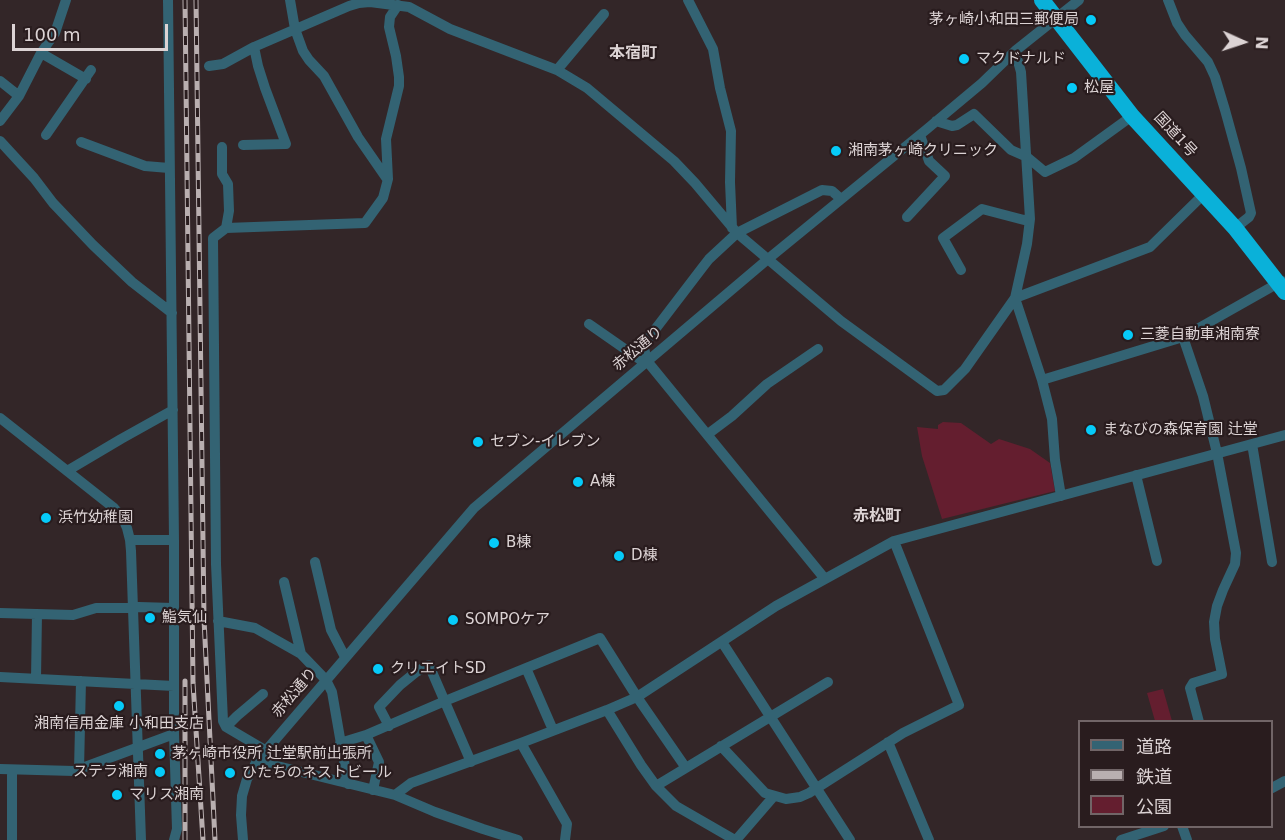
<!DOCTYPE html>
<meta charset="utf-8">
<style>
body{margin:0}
#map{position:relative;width:1285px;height:840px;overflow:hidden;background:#332628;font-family:"DejaVu Sans","Noto Sans JP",sans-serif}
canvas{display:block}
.legend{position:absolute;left:1078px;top:720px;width:195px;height:108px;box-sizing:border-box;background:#291c1e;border:2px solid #716567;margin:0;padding:8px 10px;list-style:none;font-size:18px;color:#dcd3d4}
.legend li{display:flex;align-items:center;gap:12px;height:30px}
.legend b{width:30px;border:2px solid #716567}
.north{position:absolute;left:1213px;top:12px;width:60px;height:60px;-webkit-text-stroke:4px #291c1e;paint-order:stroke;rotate:93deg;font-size:16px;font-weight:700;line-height:24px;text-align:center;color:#dcd3d4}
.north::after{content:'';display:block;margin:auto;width:21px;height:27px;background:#dcd3d4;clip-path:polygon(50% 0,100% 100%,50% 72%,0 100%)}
.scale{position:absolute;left:12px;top:24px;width:156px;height:27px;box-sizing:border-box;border:3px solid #dcd3d4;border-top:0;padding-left:8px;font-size:18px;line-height:21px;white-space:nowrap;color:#dcd3d4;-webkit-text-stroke:4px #291c1e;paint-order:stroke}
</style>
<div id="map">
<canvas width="1285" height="840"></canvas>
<ul class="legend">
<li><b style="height:8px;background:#336373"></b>道路</li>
<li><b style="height:8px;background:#b9afb0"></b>鉄道</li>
<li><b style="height:16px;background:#641e2f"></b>公園</li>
</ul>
<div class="north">N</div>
<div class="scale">100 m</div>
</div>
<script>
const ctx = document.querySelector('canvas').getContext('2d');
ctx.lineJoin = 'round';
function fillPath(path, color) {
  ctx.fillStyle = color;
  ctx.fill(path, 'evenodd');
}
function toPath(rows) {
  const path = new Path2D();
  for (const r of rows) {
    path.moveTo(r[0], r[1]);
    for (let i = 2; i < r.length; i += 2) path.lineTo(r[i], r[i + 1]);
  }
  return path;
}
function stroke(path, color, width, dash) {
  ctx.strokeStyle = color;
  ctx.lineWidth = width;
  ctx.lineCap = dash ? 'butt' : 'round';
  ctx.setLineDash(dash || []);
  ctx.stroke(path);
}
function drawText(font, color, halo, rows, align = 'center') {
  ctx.font = font + ' "DejaVu Sans","Noto Sans JP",sans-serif';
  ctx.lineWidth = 4.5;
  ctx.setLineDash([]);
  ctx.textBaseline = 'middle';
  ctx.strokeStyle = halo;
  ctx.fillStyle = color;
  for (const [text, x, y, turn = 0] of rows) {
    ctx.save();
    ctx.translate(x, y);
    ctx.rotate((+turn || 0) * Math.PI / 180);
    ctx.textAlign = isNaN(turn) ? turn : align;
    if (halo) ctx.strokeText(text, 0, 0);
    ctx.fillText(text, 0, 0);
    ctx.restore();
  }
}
fillPath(toPath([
 [943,422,961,423,991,444,999,439,1030,449,1050,463,1055,491,942,519,922,456,917,427,938,429,938,425],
 [1163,689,1172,721,1155,721,1147,693]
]), '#641e2f');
stroke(toPath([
 [290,0,295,29,303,51,309,60,324,76,358,137,387,179],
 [688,0,713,49,720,88,731,131,730,182,732,228],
 [1168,0,1177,23,1185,35,1208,62,1215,77,1225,110,1241,168,1251,213,1249,217,1235,228],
 [41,53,86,79],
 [209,66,223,64,254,47,349,6,359,3,370,2,409,7,450,29,557,70,587,88,674,161,695,183,737,233,841,321,937,391,944,390,965,369,1015,298,1027,244,1030,219,1021,72,1015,51],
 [557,70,604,14],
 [0,81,19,96],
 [0,121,19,96,41,53,55,33,66,0],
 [936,121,952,126,957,125,974,114,1011,150,1027,157,1045,172,1074,158,1132,116],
 [46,135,91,70],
 [0,141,34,178,53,203,93,245,132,282,172,313],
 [81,142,145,166,169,168],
 [243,145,286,144,265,88,258,66,254,47],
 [222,147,222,174,228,184,229,211,226,228],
 [907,217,945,176,929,161,920,135],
 [961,270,943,238,982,209,1024,220,1030,219],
 [1015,298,1150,247,1205,193],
 [1015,298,1042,380,1052,419,1055,460,1061,496],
 [589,324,645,363],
 [1183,337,1203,396,1217,453,1236,553,1235,564,1223,590,1217,606,1214,622,1215,639,1222,674,1193,683,1190,688,1199,722],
 [1042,380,1183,337,1282,281],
 [0,418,114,508,122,517,127,528,130,540,131,551,141,840],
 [708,434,732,416,767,384,818,349],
 [1252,444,1272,562],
 [67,471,121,439,173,410],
 [1136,475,1157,561],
 [130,540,174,540,168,0],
 [315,562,331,630,345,657],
 [825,579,647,361,644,348,647,340,702,268,709,259,737,233,822,190,832,191,841,199],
 [284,582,301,654],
 [0,613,73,615,96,608,132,608,139,607,173,608],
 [218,621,255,628,301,654,326,680,332,692,348,784],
 [722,642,850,840],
 [526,668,553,730],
 [0,677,174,686],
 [36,679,37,614],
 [607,710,641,765,656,786,676,806,735,840],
 [389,726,379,707,400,685,416,672,429,665,471,762],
 [226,727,237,716,263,694],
 [888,742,929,840],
 [340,743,366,735],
 [521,743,567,824,565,840],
 [721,746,765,793,786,799,800,797,809,793,903,733,959,705,894,541],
 [265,750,226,727,223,721,216,564,213,238,226,228,365,223,383,198,388,179,386,139,399,86,399,77,396,56,389,27,390,17,398,5],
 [257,761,395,795,435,812,483,829,518,840],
 [0,769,74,771,174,734],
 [12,770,12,840],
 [79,770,81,681],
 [656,786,828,682],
 [1272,788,1285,781],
 [373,790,379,762,366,735,445,701,600,638,637,697,686,768],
 [395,795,411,783,521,743,607,710,637,697,776,606,894,541,1285,435],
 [1182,826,1187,840],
 [174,840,177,829,174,734,174,540],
 [243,840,241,815,242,796,247,779,257,761,474,508,768,259,927,129,982,83,1015,51,1079,0],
 [736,840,774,796],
 [1121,840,1164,826]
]), '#336373', 10);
stroke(toPath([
 [1042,0,1132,116,1235,228,1285,292]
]), '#0ab1d9', 16);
const rail = toPath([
 [185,0,193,683,203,840],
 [196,0,204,619,215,840],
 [185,840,185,681]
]);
stroke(rail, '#b9afb0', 5);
stroke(rail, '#291c1e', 3, [9]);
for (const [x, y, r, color] of [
 [1091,20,6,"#06cbf9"],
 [964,59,6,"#06cbf9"],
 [1072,88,6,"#06cbf9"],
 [836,151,6,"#06cbf9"],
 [1128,335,6,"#06cbf9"],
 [1091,430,6,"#06cbf9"],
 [478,442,6,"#06cbf9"],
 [578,482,6,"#06cbf9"],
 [46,518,6,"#06cbf9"],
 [494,543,6,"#06cbf9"],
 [619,556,6,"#06cbf9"],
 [150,618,6,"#06cbf9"],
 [453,620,6,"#06cbf9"],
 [378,669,6,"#06cbf9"],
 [119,706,6,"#06cbf9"],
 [160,754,6,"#06cbf9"],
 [160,772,6,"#06cbf9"],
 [230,773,6,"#06cbf9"],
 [117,795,6,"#06cbf9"]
]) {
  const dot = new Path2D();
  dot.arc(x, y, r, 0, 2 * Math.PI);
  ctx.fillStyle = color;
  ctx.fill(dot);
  stroke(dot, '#291c1e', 2);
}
drawText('15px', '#dcd3d4', '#291c1e', [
 ["茅ヶ崎小和田三郵便局",1079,20,"right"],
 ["マクドナルド",976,59],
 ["松屋",1084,88],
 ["湘南茅ヶ崎クリニック",848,151],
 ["三菱自動車湘南寮",1140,335],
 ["まなびの森保育園 辻堂",1103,430],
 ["セブン-イレブン",490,442],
 ["A棟",590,482],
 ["浜竹幼稚園",58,518],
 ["B棟",506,543],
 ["D棟",631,556],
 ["鮨気仙",162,618],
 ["SOMPOケア",465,620],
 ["クリエイトSD",390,669],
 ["湘南信用金庫 小和田支店",119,724,"center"],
 ["茅ヶ崎市役所 辻堂駅前出張所",172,754],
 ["ステラ湘南",148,772,"right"],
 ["ひたちのネストビール",242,773],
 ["マリス湘南",129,795]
], 'left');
drawText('15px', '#dcd3d4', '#291c1e', [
 ["国道1号",1175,135,47],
 ["赤松通り",638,349,-40],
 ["赤松通り",295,693,-49]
]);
drawText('bold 16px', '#dcd3d4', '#291c1e', [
 ["本宿町",633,54],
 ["赤松町",877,517]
]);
</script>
